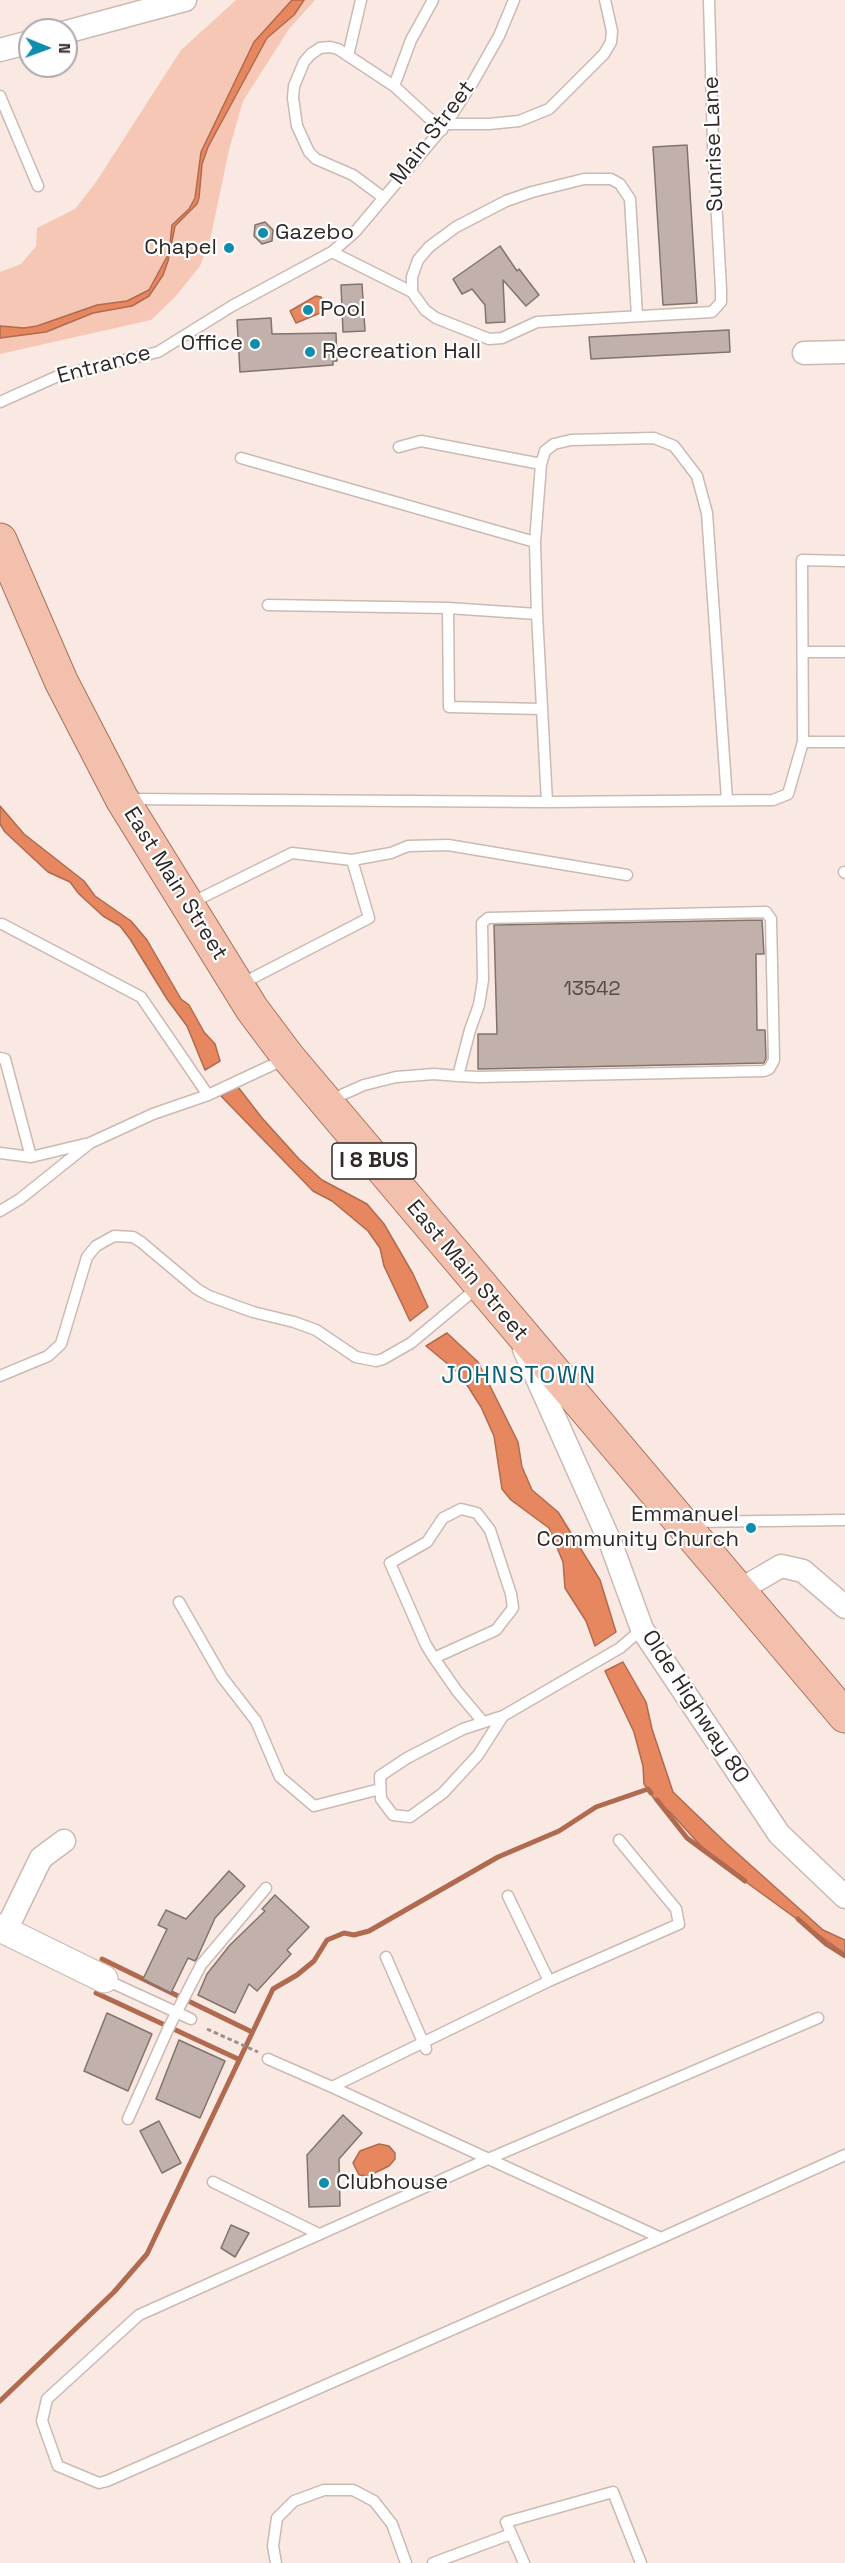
<!DOCTYPE html>
<style>
body{margin:0}
#map{position:relative;width:845px;height:2563px;overflow:hidden;background:#fae9e2;font-family:"Space Grotesk",sans-serif}
canvas{display:block}
.north{position:absolute;left:18px;top:18px;width:60px;height:60px;box-sizing:border-box;background:#fff;border:2px solid #aca9a8;border-radius:50%;rotate:91deg;font-size:16px;font-weight:700;line-height:24px;text-align:center;color:#2f2826}
.north::after{content:'';display:block;margin:auto;width:21px;height:27px;background:#0e8dad;clip-path:polygon(50% 0,100% 100%,50% 72%,0 100%)}
</style>
<div id="map">
<canvas width="845" height="2563"></canvas>
<div class="north">N</div>
</div>
<script>
const ctx = document.querySelector('canvas').getContext('2d');
ctx.lineJoin = 'round';
function fillPath(path, color) {
  ctx.fillStyle = color;
  ctx.fill(path, 'evenodd');
}
function toPath(rows) {
  const path = new Path2D();
  for (const r of rows) {
    path.moveTo(r[0], r[1]);
    for (let i = 2; i < r.length; i += 2) path.lineTo(r[i], r[i + 1]);
  }
  return path;
}
function stroke(path, color, width, dash) {
  ctx.strokeStyle = color;
  ctx.lineWidth = width;
  ctx.lineCap = dash ? 'butt' : 'round';
  ctx.setLineDash(dash || []);
  ctx.stroke(path);
}
function drawText(font, color, halo, rows, align = 'center') {
  ctx.font = font + ' "Space Grotesk",sans-serif';
  ctx.lineWidth = 4.5;
  ctx.setLineDash([]);
  ctx.textBaseline = 'middle';
  ctx.strokeStyle = halo;
  ctx.fillStyle = color;
  for (const [text, x, y, turn = 0] of rows) {
    ctx.save();
    ctx.translate(x, y);
    ctx.rotate((+turn || 0) * Math.PI / 180);
    ctx.textAlign = isNaN(turn) ? turn : align;
    if (halo) ctx.strokeText(text, 0, 0);
    ctx.fillText(text, 0, 0);
    ctx.restore();
  }
}
fillPath(toPath([
 [236,0,315,0,289,29,243,101,229,150,210,240,200,266,176,296,151,320,0,354,0,272,21,264,36,246,37,228,75,209,96,182,181,50]
]), '#f6c7b4');
const water = toPath([
 [292,0,304,0,294,15,267,38,208,147,202,164,199,198,197,204,175,226,168,261,163,275,149,296,132,306,93,313,46,332,0,338,0,326,24,328,37,326,97,305,127,301,149,290,169,253,172,225,189,209,195,198,201,152,254,42,292,0],
 [316,296,321,297,326,306,325,311,296,323,290,311,316,296],
 [0,806,24,834,84,881,95,896,131,921,147,940,181,999,189,1005,204,1032,215,1044,220,1061,205,1070,187,1026,167,999,130,939,120,926,103,916,79,894,70,882,48,872,5,832,0,824,0,806],
 [238,1087,262,1118,299,1159,322,1180,367,1204,384,1224,413,1274,428,1307,410,1321,384,1266,380,1248,368,1231,332,1201,313,1191,221,1096,238,1087],
 [447,1333,478,1362,518,1442,522,1467,532,1490,558,1512,600,1580,616,1632,595,1646,586,1621,565,1588,563,1562,549,1528,511,1500,502,1489,494,1436,481,1407,460,1374,426,1346,447,1333],
 [623,1662,646,1702,652,1729,673,1792,727,1844,823,1930,845,1940,845,1954,739,1877,700,1845,671,1813,655,1800,644,1784,643,1766,634,1732,605,1671,623,1662],
 [379,2144,389,2146,395,2153,395,2159,389,2166,368,2176,359,2175,353,2163,360,2151,379,2144]
]);
fillPath(water, '#e78760');
stroke(water, '#b06a4f', 1.5);
stroke(toPath([
 [657,1800,687,1838,745,1881],
 [798,1919,826,1944,845,1956],
 [102,1959,252,2032],
 [96,1993,238,2059],
 [0,2401,114,2292,147,2254,273,1989,297,1975,314,1961,327,1940,344,1933,354,1935,369,1931,498,1857,559,1831,596,1807,648,1789,651,1793]
]), '#b06a4f', 5);
const building = toPath([
 [687,145,697,303,663,305,653,147,687,145],
 [265,222,273,230,272,241,262,244,254,236,255,225,265,222],
 [500,246,517,271,519,269,539,295,526,306,503,280,505,322,486,323,485,305,472,289,462,294,453,279,500,246],
 [362,284,365,331,343,332,341,285,362,284],
 [271,318,272,334,336,333,337,361,333,361,333,365,240,372,237,320,271,318],
 [729,330,730,352,591,359,589,337,729,330],
 [762,920,764,954,756,954,757,1030,765,1030,766,1058,764,1063,478,1069,478,1034,497,1034,494,925,762,920],
 [229,1871,245,1886,215,1918,197,1958,195,1961,188,1958,171,1993,143,1979,167,1929,158,1925,166,1910,186,1919,229,1871],
 [275,1895,309,1927,287,1950,291,1954,257,1991,249,1984,235,2013,198,1995,207,1974,230,1945,265,1911,262,1909,275,1895],
 [107,2013,152,2034,128,2091,84,2071,107,2013],
 [179,2040,225,2061,200,2118,156,2099,179,2040],
 [343,2115,362,2133,339,2159,340,2206,309,2207,307,2155,343,2115],
 [159,2121,181,2163,162,2173,140,2131,159,2121],
 [231,2225,249,2233,235,2257,221,2248,231,2225]
]);
fillPath(building, '#c2b1ab');
stroke(building, '#82736d', 1.5);
const service = toPath([
 [433,0,411,40,394,86,442,130],
 [348,56,361,0],
 [0,96,38,186],
 [446,124,489,124,519,121,549,109,604,54,611,42,612,31,605,0],
 [384,198,353,175,316,159,309,152,297,126,293,98,294,86,304,62,311,54,320,48,330,47,338,49,394,86],
 [332,252,412,292,425,310,436,318,489,339,502,338,537,322,712,312,721,302,721,289,713,145,709,0],
 [412,292,412,277,418,260,429,247,456,227,506,201,532,192,584,179,611,179,620,184,630,199,637,316],
 [0,402,58,376,158,352,232,306,332,252,355,232,446,124,473,82,499,36,514,0],
 [399,447,421,441,541,464],
 [241,458,535,542],
 [268,605,448,608,537,614],
 [448,608,449,707,542,709],
 [804,652,845,652],
 [803,742,845,742],
 [129,799,547,802,773,800,788,794,803,742,802,560,845,561],
 [547,802,537,614,535,542,541,464,545,451,554,444,571,440,654,438,674,446,697,476,707,513,727,800],
 [352,860,391,853,408,846,448,845,627,875],
 [844,872,845,873],
 [191,903,292,853,352,860,369,918,241,984],
 [2,924,141,997,208,1095],
 [0,1058,5,1059,31,1157,85,1144],
 [328,1101,364,1085,396,1077,434,1074,458,1076,470,1030,479,1005,483,980,482,923,488,918,766,912,771,919,774,1060,769,1069,764,1071,479,1077,458,1076],
 [0,1153,31,1157],
 [0,1211,20,1199,90,1143,153,1114,208,1095,285,1059],
 [0,1376,48,1356,61,1344,87,1257,96,1246,114,1236,133,1237,141,1242,197,1289,209,1296,253,1312,294,1322,316,1330,356,1357,376,1361,383,1359,411,1343,477,1288],
 [688,1522,845,1520],
 [179,1602,222,1677,256,1721,280,1777,314,1806,380,1789],
 [434,1658,496,1630,513,1608,511,1594,490,1530,477,1513,461,1509,443,1518,427,1542,390,1563,426,1645,434,1658,457,1691,483,1722],
 [503,1716,463,1729,407,1758,380,1776,381,1799,393,1815,410,1817,443,1793,478,1755,503,1716,620,1648,642,1629],
 [508,1896,549,1981],
 [386,1957,426,2049],
 [104,1979,191,2019],
 [268,2059,332,2087,549,1981,679,1924,676,1909,619,1840],
 [332,2087,661,2238,845,2155],
 [128,2119,169,2027,201,1965,266,1888],
 [213,2182,319,2234],
 [661,2238,107,2481,99,2483,58,2466,42,2421,47,2399,139,2315,488,2159,818,2018],
 [276,2563,273,2546,277,2518,294,2501,324,2490,353,2490,374,2501,392,2524,406,2563],
 [433,2563,511,2534],
 [524,2563,506,2522,613,2492,641,2563]
]);
const minor = toPath([
 [66,32,185,0],
 [0,50,30,42],
 [804,353,845,352],
 [524,1349,611,1544,642,1629,779,1834,845,1897],
 [738,1591,781,1566,803,1571,845,1607],
 [6,1930,41,1858,64,1841]
]);
const tertiary = toPath([
 [0,1928,104,1979]
]);
const primary = toPath([
 [0,540,61,681,122,799,252,1009,288,1057,845,1716]
]);
stroke(service, '#cabab3', 13);
stroke(minor, '#cabab3', 25);
stroke(tertiary, '#cabab3', 29);
stroke(primary, '#a87059', 35);
stroke(toPath([
 [207,2029,258,2052]
]), '#9c8f8b', 3, [4.5, 3]);
stroke(service, '#fff', 10);
stroke(minor, '#fff', 22);
stroke(tertiary, '#fff', 27);
stroke(primary, '#f2c0ac', 33);
for (const [x, y, r, color] of [
 [263,233,6,"#0e8dad"],
 [229,248,6,"#0e8dad"],
 [308,310,6,"#0e8dad"],
 [255,344,6,"#0e8dad"],
 [310,352,6,"#0e8dad"],
 [751,1528,6,"#0e8dad"],
 [324,2183,6,"#0e8dad"]
]) {
  const dot = new Path2D();
  dot.arc(x, y, r, 0, 2 * Math.PI);
  ctx.fillStyle = color;
  ctx.fill(dot);
  stroke(dot, '#fff', 2);
}
drawText('20px', '#544a47', null, [
 ["13542",592,990]
]);
for (const [x, y, w] of [
 [374,1161,84]
]) {
  const box = new Path2D();
  box.roundRect(x - w / 2, y - 18, w, 36, 4.5);
  ctx.fillStyle = '#fff';
  ctx.fill(box);
  stroke(box, '#2f2826', 1.5);
}
drawText('bold 21px', '#2f2826', null, [
 ["I 8 BUS",374,1161]
]);
drawText('22px', '#2f2826', '#fff', [
 ["Main Street",433,133,-53],
 ["Sunrise Lane",714,144,-92],
 ["Entrance",104,365,-15],
 ["East Main Street",175,884,58],
 ["East Main Street",467,1271,50],
 ["Olde Highway 80",695,1707,57]
]);
drawText('22px', '#2f2826', '#fff', [
 ["Gazebo",275,233],
 ["Chapel",217,248,"right"],
 ["Pool",320,310],
 ["Office",243,344,"right"],
 ["Recreation Hall",322,352],
 ["Emmanuel",739,1515,"right"],
 ["Community Church",739,1540,"right"],
 ["Clubhouse",336,2183]
], 'left');
ctx.letterSpacing = '1.5px';
drawText('24px', '#0a5e75', '#fff', [
 ["JOHNSTOWN",519,1376]
]);
ctx.letterSpacing = '0px';
</script>
